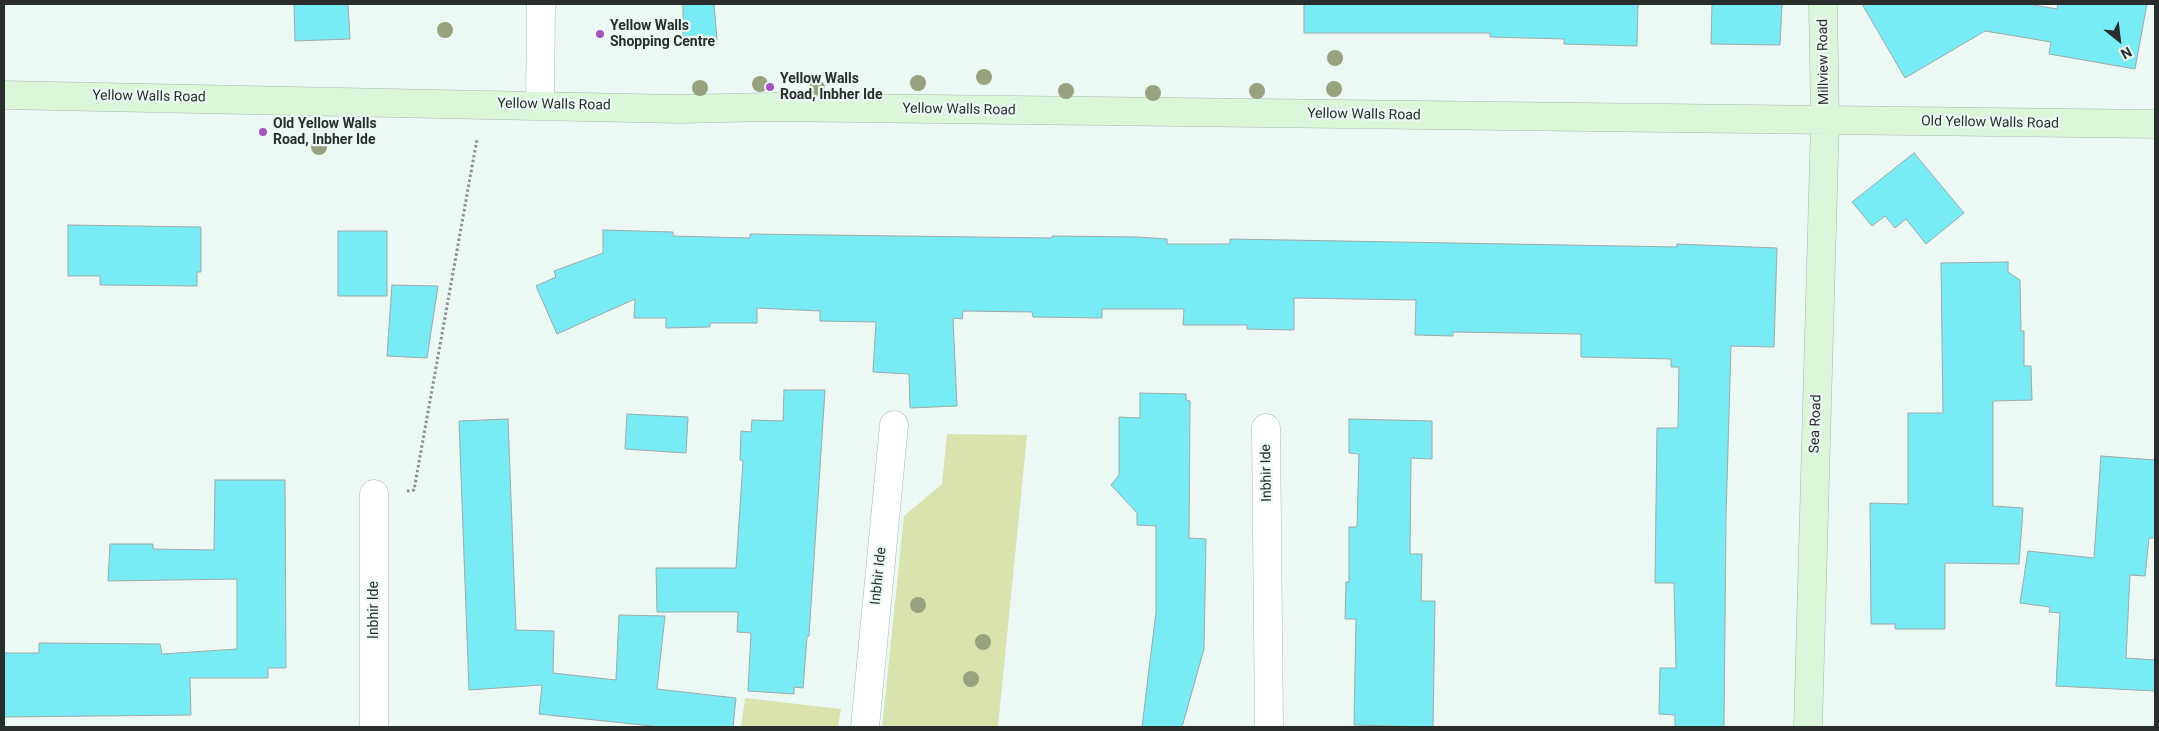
<!DOCTYPE html>
<style>
body{margin:0}
#map{position:relative;width:2159px;height:731px;overflow:hidden;background:#ecf8f3;font-family:Roboto,sans-serif}
canvas{display:block}
.frame{position:absolute;inset:0;border:5px solid #292e2c;pointer-events:none}
.north{position:absolute;left:2094px;top:15px;width:50px;height:50px;-webkit-text-stroke:4px #ecf8f3;paint-order:stroke;rotate:151deg;font-size:14px;font-weight:700;line-height:20px;text-align:center;color:#292e2c}
.north::after{content:'';display:block;margin:auto;width:18px;height:22px;background:#292e2c;clip-path:polygon(50% 0,100% 100%,50% 72%,0 100%)}
</style>
<div id="map">
<canvas width="2159" height="731"></canvas>
<div class="frame"></div>
<div class="north">N</div>
</div>
<script>
const ctx = document.querySelector('canvas').getContext('2d');
ctx.lineJoin = 'round';
function fillPath(path, color) {
  ctx.fillStyle = color;
  ctx.fill(path, 'evenodd');
}
function toPath(rows) {
  const path = new Path2D();
  for (const r of rows) {
    path.moveTo(r[0], r[1]);
    for (let i = 2; i < r.length; i += 2) path.lineTo(r[i], r[i + 1]);
  }
  return path;
}
function stroke(path, color, width, dash) {
  ctx.strokeStyle = color;
  ctx.lineWidth = width;
  ctx.lineCap = dash ? 'butt' : 'round';
  ctx.setLineDash(dash || []);
  ctx.stroke(path);
}
function drawText(font, color, halo, rows, align = 'center') {
  ctx.font = font + ' Roboto,sans-serif';
  ctx.lineWidth = 4.5;
  ctx.setLineDash([]);
  ctx.textBaseline = 'middle';
  ctx.strokeStyle = halo;
  ctx.fillStyle = color;
  for (const [text, x, y, turn = 0] of rows) {
    ctx.save();
    ctx.translate(x, y);
    ctx.rotate((+turn || 0) * Math.PI / 180);
    ctx.textAlign = isNaN(turn) ? turn : align;
    if (halo) ctx.strokeText(text, 0, 0);
    ctx.fillText(text, 0, 0);
    ctx.restore();
  }
}
fillPath(toPath([
 [947,434,1027,435,998,727,882,727,904,516,942,484],
 [745,698,841,709,838,727,741,727]
]), '#dae3ae');
const building = toPath([
 [294,4,348,4,350,39,295,41,294,4],
 [683,4,714,4,717,40,683,43,683,4],
 [1304,4,1638,4,1637,46,1564,44,1564,39,1490,37,1490,33,1304,33,1304,4],
 [1712,4,1782,4,1780,45,1711,44,1712,4],
 [1862,4,2028,4,2057,9,2058,4,2147,4,2135,69,2049,54,2051,42,1985,31,1905,78,1862,4],
 [1914,153,1964,213,1926,244,1906,219,1895,228,1885,216,1872,226,1852,202,1914,153],
 [68,225,201,227,201,272,197,272,197,286,100,285,100,276,68,276,68,225],
 [603,230,673,232,673,236,750,238,750,234,1052,238,1052,236,1137,237,1167,239,1167,244,1230,244,1230,239,1677,247,1677,244,1777,248,1774,347,1731,346,1726,517,1724,727,1675,727,1675,715,1659,714,1660,668,1676,668,1674,583,1655,583,1657,428,1678,428,1679,367,1671,367,1671,359,1581,357,1581,334,1453,332,1453,336,1415,335,1416,300,1294,298,1294,330,1247,329,1247,325,1183,325,1184,309,1102,309,1102,318,1033,317,1032,312,963,311,962,319,953,318,957,406,910,408,909,374,873,372,876,322,820,321,820,311,757,308,757,323,710,323,710,327,666,328,666,318,634,318,635,299,557,334,536,286,556,277,554,271,603,253,603,230],
 [338,231,387,231,387,296,338,296,338,231],
 [2008,262,2008,272,2020,280,2021,331,2024,331,2024,366,2031,366,2032,400,1993,401,1993,506,2023,508,2019,564,1945,563,1945,629,1895,629,1895,624,1871,624,1870,503,1908,504,1908,413,1943,413,1941,263,2008,262],
 [392,285,438,286,427,358,387,356,392,285],
 [784,390,825,390,809,636,807,637,803,688,794,687,794,694,748,691,751,633,737,632,738,612,657,612,656,568,736,568,743,461,740,460,741,431,751,432,752,420,783,421,784,390],
 [1140,393,1186,394,1186,400,1190,401,1189,538,1206,539,1204,649,1182,727,1142,727,1156,612,1156,526,1137,525,1137,513,1111,485,1119,475,1119,417,1140,418,1140,393],
 [627,414,688,417,686,453,625,449,627,414],
 [508,419,516,630,554,631,553,673,616,680,619,615,665,616,657,689,736,698,733,727,661,727,539,714,542,685,469,690,459,421,508,419],
 [1349,419,1432,421,1432,459,1411,458,1410,554,1422,554,1421,601,1435,601,1433,727,1354,725,1356,619,1345,619,1346,582,1349,582,1349,527,1357,527,1359,454,1349,453,1349,419],
 [2101,456,2155,460,2155,538,2149,538,2145,576,2130,575,2126,658,2155,660,2155,691,2056,686,2060,613,2049,612,2050,607,2020,603,2028,551,2094,558,2101,456],
 [215,480,285,480,286,668,268,668,268,678,190,678,191,715,4,717,4,653,39,653,39,643,160,644,162,654,237,649,237,579,108,581,110,544,153,544,153,549,214,550,215,480]
]);
fillPath(building, '#77ecf4');
stroke(building, '#9ea9aa', 1);
const street = toPath([
 [540,105,541,4],
 [1266,428,1269,727],
 [374,727,374,494],
 [865,727,894,425]
]);
const secondary = toPath([
 [4,95,680,109,769,107,2155,124],
 [1808,727,1825,121,1823,4]
]);
stroke(street, '#adb7b4', 29);
stroke(secondary, '#adb7b4', 29);
stroke(toPath([
 [407,491,414,490,477,139]
]), '#8a928f', 3, [2.5, 2.5]);
stroke(street, '#fff', 28);
stroke(secondary, '#daf7da', 28);
ctx.fillStyle = '#98a27f';
for (const [x, y] of [
 [445,30],
 [1335,58],
 [984,77],
 [918,83],
 [760,84],
 [700,88],
 [817,88],
 [1334,89],
 [1066,91],
 [1257,91],
 [1153,93],
 [319,147],
 [918,605],
 [983,642],
 [971,679]
]) {
  ctx.beginPath();
  ctx.arc(x, y, 8, 0, 2 * Math.PI);
  ctx.fill();
}
for (const [x, y, r, color] of [
 [600,34,5,"#a554c4"],
 [770,87,5,"#a554c4"],
 [263,132,5,"#a554c4"]
]) {
  const dot = new Path2D();
  dot.arc(x, y, r, 0, 2 * Math.PI);
  ctx.fillStyle = color;
  ctx.fill(dot);
  stroke(dot, '#ecf8f3', 2);
}
drawText('bold 14px', '#292e2c', '#ecf8f3', [
 ["Yellow Walls",610,26],
 ["Shopping Centre",610,42],
 ["Yellow Walls",780,79],
 ["Road, Inbher Ide",780,95],
 ["Old Yellow Walls",273,124],
 ["Road, Inbher Ide",273,140]
], 'left');
drawText('14px', '#292e2c', '#ecf8f3', [
 ["Millview Road",1824,62,-91],
 ["Yellow Walls Road",149,97,1],
 ["Yellow Walls Road",554,105,1],
 ["Yellow Walls Road",959,110,1],
 ["Yellow Walls Road",1364,115,1],
 ["Old Yellow Walls Road",1990,123,1],
 ["Sea Road",1816,424,-88],
 ["Inbhir Ide",1267,473,-91],
 ["Inbhir Ide",879,576,-84],
 ["Inbhir Ide",374,610,-90]
]);
</script>
